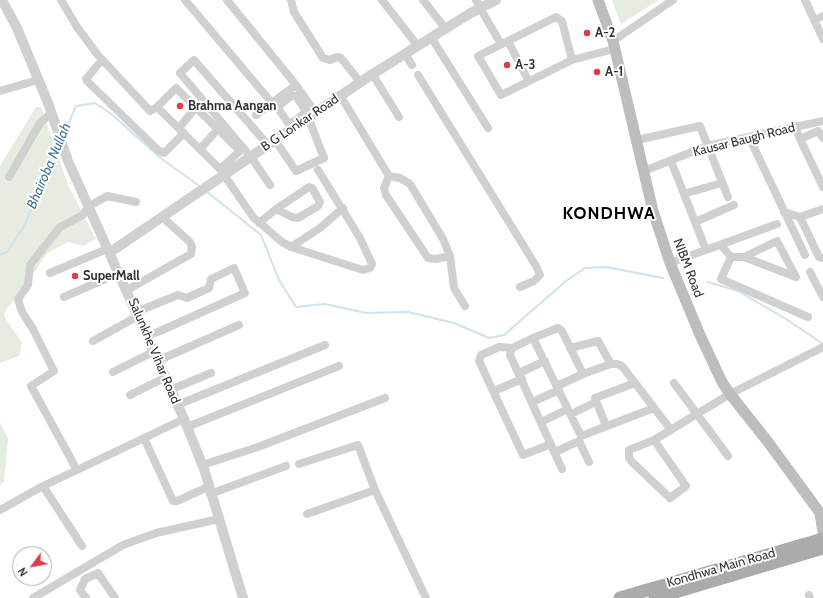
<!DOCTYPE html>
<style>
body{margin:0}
#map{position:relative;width:823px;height:598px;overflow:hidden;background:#fff;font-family:Cabin,sans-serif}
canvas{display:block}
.north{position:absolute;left:12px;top:546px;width:40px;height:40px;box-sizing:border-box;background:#fff;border:1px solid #adadad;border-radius:50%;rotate:238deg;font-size:11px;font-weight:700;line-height:16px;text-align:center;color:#333}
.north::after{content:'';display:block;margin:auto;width:14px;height:18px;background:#e63946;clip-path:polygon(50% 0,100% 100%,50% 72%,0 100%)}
</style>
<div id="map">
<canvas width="823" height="598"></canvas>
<div class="north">N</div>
</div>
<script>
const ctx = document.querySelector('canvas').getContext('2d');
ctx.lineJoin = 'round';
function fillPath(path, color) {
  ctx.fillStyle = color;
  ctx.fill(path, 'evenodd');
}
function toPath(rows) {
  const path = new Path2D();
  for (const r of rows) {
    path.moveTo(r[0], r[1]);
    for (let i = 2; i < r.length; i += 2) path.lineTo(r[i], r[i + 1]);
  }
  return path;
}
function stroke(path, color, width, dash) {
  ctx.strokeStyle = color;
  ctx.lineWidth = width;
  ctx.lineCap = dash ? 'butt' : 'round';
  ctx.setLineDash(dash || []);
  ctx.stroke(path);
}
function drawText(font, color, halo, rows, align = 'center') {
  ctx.font = font + ' Cabin,sans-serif';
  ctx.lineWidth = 4;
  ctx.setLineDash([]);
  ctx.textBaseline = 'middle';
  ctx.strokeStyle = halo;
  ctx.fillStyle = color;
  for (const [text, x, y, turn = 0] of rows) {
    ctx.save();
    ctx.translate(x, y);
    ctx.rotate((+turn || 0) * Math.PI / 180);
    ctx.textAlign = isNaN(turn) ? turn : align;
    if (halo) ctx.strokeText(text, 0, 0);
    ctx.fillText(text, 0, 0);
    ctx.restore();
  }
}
fillPath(toPath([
 [612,0,659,0,621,24],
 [36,107,41,107,68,185,96,239,83,246,68,242,47,253,23,290,6,309,4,316,22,343,19,356,0,363,0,166],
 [0,422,8,439,4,482,0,484]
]), '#e6ecdf');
stroke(toPath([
 [63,136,76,106,95,103,110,113,163,160,201,187],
 [206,191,261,235,279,280,296,307,325,304,366,313,408,312,454,323,489,338,504,335,566,281,585,268,606,267,663,278],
 [0,255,7,252,23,228,59,146],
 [708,282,738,291,786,319,823,344]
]), '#cfe2ee', 2);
stroke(toPath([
 [61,0,77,27,97,54,150,111,157,107,220,169,253,217,282,242,291,247,320,228,343,208],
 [185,0,272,103,296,85,315,112],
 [227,0,296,85],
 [291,0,294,12,323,58,330,60,337,57,341,58,360,82],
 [382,0,417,45],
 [423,0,445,28],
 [476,0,481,8],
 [805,0,823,39],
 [480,8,501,44],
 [815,20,823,16],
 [431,37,488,128],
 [508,41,528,80],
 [613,41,673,0],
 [405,54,412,65],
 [102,60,86,79,87,81,158,150,164,153,184,133],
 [572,60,562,21,556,17,478,56,501,95,572,60,614,49],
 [373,75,399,117],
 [418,75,536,266,540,275,534,281,520,287],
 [0,91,38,80],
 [340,95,389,176,400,178,410,184,443,239,450,256,454,288,465,306],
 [157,107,176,88,240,151,220,169],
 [256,115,272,103],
 [299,118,306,111,296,96,291,96,277,107,289,124,299,118,302,122],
 [795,126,800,139,818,131,823,138],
 [179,128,196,107],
 [749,137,805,255],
 [800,139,823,187],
 [275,140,296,171,324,158,308,117],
 [637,140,700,126,728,197],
 [268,145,194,60,180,73,251,157,270,185],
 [200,149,218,129],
 [671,161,706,250],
 [644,171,707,146,823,121],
 [389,176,384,188,386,195,428,258,436,259,450,256],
 [9,177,40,123,51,113],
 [690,192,722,183],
 [136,202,107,196,88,207,83,215,60,227,30,265,28,285,18,299,22,312,33,329,54,371,31,386,77,470,184,419],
 [784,212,800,217,823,209],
 [800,217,819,257,823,258],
 [695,222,734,205],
 [259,223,276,209,309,187,312,188,320,202,318,206,298,218,292,217,276,209],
 [721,245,731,257,744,257,796,277,777,241,744,257],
 [291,247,363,270,370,268,372,264,360,238,318,170],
 [731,257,721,279,808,317],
 [670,263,777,224],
 [810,272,823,297],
 [50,273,107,249],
 [127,290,191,254,192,247,190,242,162,217],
 [64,297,119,273],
 [136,312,178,295,187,298,209,288,211,279,234,268,245,293,160,331,146,336],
 [533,338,581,436,654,408],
 [93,341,138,316],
 [512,348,499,347,481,355,479,361,523,455,551,444],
 [570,348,598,341,611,364],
 [157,361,239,325],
 [113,372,153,352],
 [519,373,545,361],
 [674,383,728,456],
 [557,386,583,374,611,364,617,364,622,366,671,430],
 [170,390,211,373],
 [494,391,522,379],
 [130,395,164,378],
 [532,402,559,390],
 [177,405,325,345],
 [571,414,596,402],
 [541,422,568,409],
 [606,426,595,398,635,383],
 [187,427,339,366],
 [144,438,173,501,177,501,208,487],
 [654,440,686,486,670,498,632,462,629,458,629,450,654,440,730,394,823,347],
 [555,452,579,441,589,462],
 [299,464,358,445,375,490,426,598],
 [202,465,258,447,385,398],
 [562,469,510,355,511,351,512,348,533,338,558,328,562,331,583,374],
 [77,470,43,486,82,546],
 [210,494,286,466],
 [0,510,43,486],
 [307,514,375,490],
 [809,595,810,598],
 [33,598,123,545,156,533,219,519],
 [86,598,80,590,85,579,98,573,115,598]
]), '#d0d0d0', 8);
stroke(toPath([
 [2,0,17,28,48,103,68,161,184,419,204,469,243,598],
 [109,253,371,75,469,14,496,0]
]), '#d0d0d0', 10);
stroke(toPath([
 [598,0,613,41,653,211,670,263,700,335,722,382,730,394,768,442,823,517],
 [820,514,823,532]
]), '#bdbdbd', 11);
stroke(toPath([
 [620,598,823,539],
 [655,598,823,548]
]), '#ababab', 13);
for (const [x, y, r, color] of [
 [587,33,4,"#e63946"],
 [507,65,4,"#e63946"],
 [597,72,4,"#e63946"],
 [180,106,4,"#e63946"],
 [75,276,4,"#e63946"]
]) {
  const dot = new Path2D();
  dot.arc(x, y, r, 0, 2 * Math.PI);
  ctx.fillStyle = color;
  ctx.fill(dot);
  stroke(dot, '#fff', 1.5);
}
drawText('bold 13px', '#333', '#fff', [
 ["A-2",595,33],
 ["A-3",515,65],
 ["A-1",605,72],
 ["Brahma Aangan",188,106],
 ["SuperMall",83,276]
], 'left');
drawText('13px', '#333', '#fff', [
 ["B G Lonkar Road",300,123,-34],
 ["Kausar Baugh Road",744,140,-14],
 ["NIBM Road",688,268,69],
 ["Salunkhe Vihar Road",154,351,67],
 ["Kondhwa Main Road",721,568,-16]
]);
drawText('italic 14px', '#3f7597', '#fff', [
 ["Bhairoba Nullah",49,166,-67]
]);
ctx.letterSpacing = '1px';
drawText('bold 17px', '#000', '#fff', [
 ["KONDHWA",609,214]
]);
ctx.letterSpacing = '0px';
</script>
